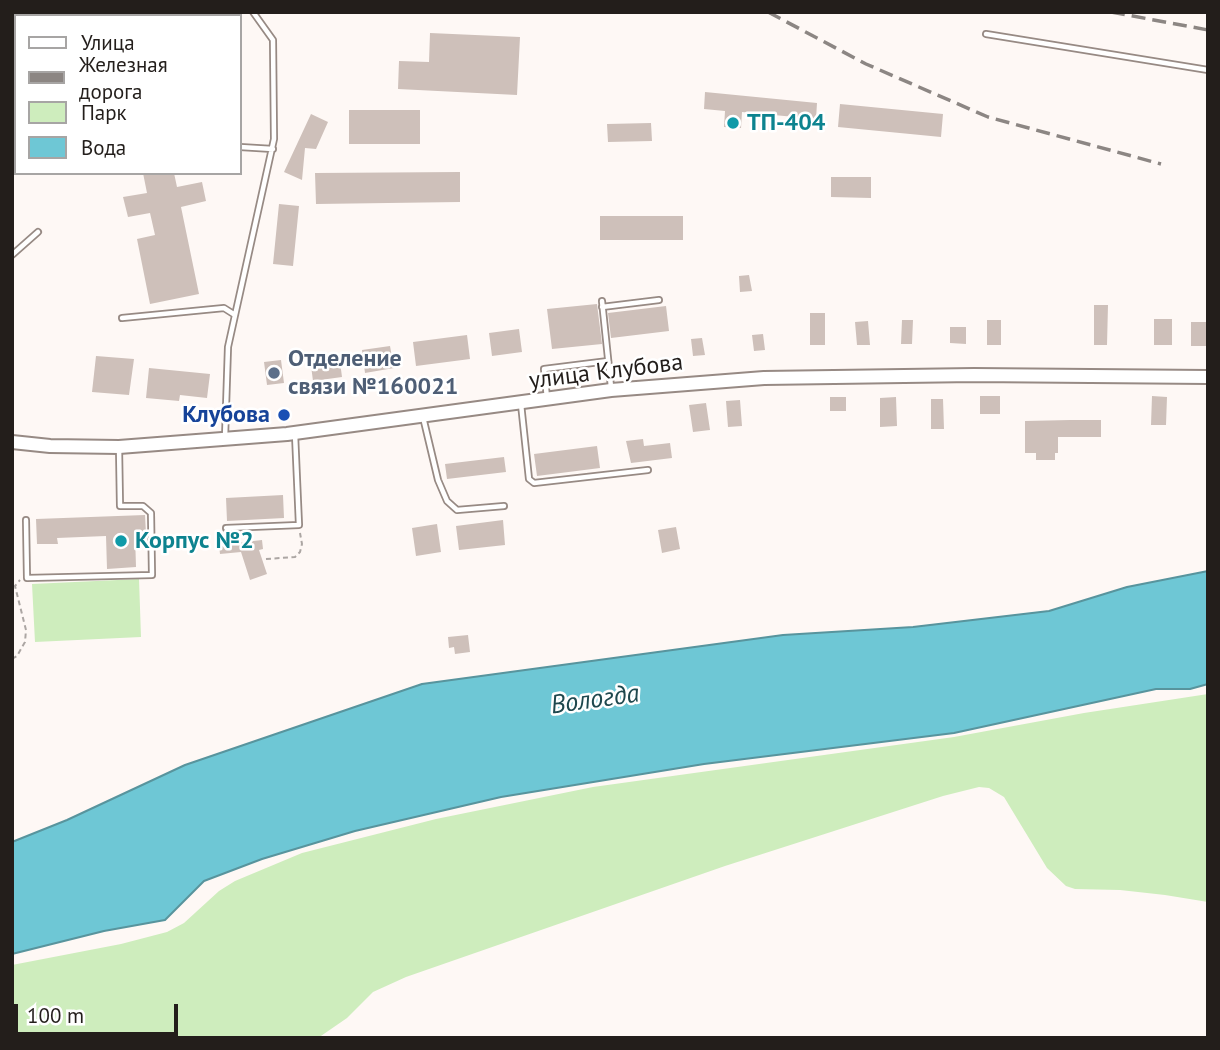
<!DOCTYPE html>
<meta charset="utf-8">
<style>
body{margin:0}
#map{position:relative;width:1220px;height:1050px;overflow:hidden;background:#fef8f5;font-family:"PT Sans",sans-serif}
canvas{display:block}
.frame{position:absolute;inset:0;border:14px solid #231e1b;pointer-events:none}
.legend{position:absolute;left:14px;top:14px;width:228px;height:161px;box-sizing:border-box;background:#fff;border:2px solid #a7a5a4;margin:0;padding:9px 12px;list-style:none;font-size:21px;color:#231e1b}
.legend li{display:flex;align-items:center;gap:14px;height:35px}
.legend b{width:35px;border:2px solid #a7a5a4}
.scale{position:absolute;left:14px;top:1004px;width:164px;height:32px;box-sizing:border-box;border:4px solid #231e1b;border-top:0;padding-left:9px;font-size:21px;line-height:24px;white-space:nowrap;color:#231e1b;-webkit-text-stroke:5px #fff;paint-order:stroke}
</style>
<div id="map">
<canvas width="1220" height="1050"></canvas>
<div class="frame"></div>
<ul class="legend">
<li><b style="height:9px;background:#fff"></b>Улица</li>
<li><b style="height:9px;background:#8c8683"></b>Железная дорога</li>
<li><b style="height:19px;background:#ceedbd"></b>Парк</li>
<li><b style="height:19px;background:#6ec7d5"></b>Вода</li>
</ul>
<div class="scale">100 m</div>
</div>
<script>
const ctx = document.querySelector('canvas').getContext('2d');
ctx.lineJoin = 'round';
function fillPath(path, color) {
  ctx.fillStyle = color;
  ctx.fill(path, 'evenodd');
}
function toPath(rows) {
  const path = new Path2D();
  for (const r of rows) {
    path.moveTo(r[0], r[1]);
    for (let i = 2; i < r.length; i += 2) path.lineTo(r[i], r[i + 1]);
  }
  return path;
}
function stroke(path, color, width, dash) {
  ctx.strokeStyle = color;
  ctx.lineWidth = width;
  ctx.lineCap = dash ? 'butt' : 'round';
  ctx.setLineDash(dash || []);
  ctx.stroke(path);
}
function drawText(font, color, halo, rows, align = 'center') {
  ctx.font = font + ' "PT Sans",sans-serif';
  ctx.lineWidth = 5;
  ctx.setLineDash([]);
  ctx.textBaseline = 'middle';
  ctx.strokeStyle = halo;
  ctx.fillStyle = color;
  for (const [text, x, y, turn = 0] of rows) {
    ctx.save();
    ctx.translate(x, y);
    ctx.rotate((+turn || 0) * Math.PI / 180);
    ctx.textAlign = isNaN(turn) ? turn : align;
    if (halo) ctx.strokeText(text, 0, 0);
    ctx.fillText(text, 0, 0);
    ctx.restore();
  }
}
fillPath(toPath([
 [139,579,141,637,35,642,32,584],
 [1208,694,1208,902,1165,895,1120,890,1075,889,1066,886,1047,868,1004,797,989,788,979,787,943,796,725,866,406,977,373,992,347,1018,318,1038,12,1038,12,965,121,944,167,932,184,923,219,891,235,881,302,853,436,819,593,787,954,737,1084,713]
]), '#ceedbd');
const water = toPath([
 [1208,571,1208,684,1190,689,1156,689,954,733,704,764,501,797,355,831,262,859,204,881,165,920,104,931,12,954,12,842,67,820,185,765,422,684,783,635,913,627,1049,611,1127,587,1208,571]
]);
fillPath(water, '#6ec7d5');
stroke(water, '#58949d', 2);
fillPath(toPath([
 [430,33,520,37,517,95,398,89,399,61,429,62],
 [705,92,817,103,816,119,742,112,741,128,724,127,725,111,704,109],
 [840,104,943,114,941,137,838,127],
 [349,110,420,110,420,144,349,144],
 [311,114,328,122,316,149,305,148,302,180,284,172],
 [651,123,652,141,608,142,607,124],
 [460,172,460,202,316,204,315,173],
 [143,173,174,173,177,187,202,182,206,201,181,207,199,294,150,304,137,239,155,235,150,213,128,217,123,197,147,193],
 [831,177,871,177,871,198,831,197],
 [279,204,299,206,293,266,273,264],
 [600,216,683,216,683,240,600,240],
 [749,275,752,291,740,292,739,276],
 [597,304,602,344,552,349,547,309],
 [1094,305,1108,305,1107,345,1094,345],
 [666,306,669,331,611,338,608,313],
 [810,313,825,313,825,345,810,345],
 [1154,319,1172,319,1172,345,1154,345],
 [902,320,913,320,912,344,901,344],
 [987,320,1001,320,1001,345,987,345],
 [868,321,870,345,857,345,855,322],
 [1191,322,1208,322,1208,346,1191,346],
 [950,327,966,327,966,344,950,343],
 [519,329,522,352,492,356,489,333],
 [763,334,765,350,754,351,752,335],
 [467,335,470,359,416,366,413,342],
 [702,338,705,355,693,356,691,339],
 [390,346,394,368,365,373,362,350],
 [339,354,342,377,313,381,310,358],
 [96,356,134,359,129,395,92,392],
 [281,360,284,383,267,385,264,362],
 [149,368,210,374,207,398,180,395,179,401,146,398],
 [980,396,1000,396,1000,414,980,414],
 [1152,396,1167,397,1166,425,1151,425],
 [830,397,846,397,846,411,830,411],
 [896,397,897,426,880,427,880,398],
 [931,399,943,399,944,429,931,429],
 [740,400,742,426,728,427,726,401],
 [706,403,710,430,693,432,689,405],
 [1070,420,1101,420,1101,437,1058,437,1058,453,1055,453,1055,460,1036,460,1036,453,1025,453,1025,421],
 [643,439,644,446,670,443,672,458,631,463,626,441],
 [597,446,600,468,537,476,534,454],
 [504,457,506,472,447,479,445,464],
 [283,495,284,518,227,521,226,498],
 [145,515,146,534,135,534,136,567,107,569,106,536,57,538,58,544,37,544,36,519],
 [503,520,505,545,459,550,456,526],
 [437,524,441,552,416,556,412,528],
 [676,527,680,549,662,553,658,530],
 [262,540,263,549,259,550,267,574,250,580,241,552,220,554,219,545],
 [468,635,470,652,455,654,454,647,449,648,448,637]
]), '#cec0ba');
const service = toPath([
 [986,34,1208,70],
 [240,147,273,149],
 [12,255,38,232],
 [602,301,611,387],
 [602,307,659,300],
 [122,318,224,308,235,315],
 [547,398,544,369,608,361],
 [521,404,529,479,534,483,648,470],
 [423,417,438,480,447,501,457,510,504,506],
 [225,438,228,347,274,139,273,40,253,12],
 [26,520,27,578,152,575,151,513,143,506,120,506,119,447],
 [226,528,299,525,295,434]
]);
const secondary = toPath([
 [12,442,50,446,119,447,287,434,611,390,764,378,974,375,1208,377]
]);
stroke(service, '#978a84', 8);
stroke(secondary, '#978a84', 16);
stroke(toPath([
 [266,559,295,557,300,552,302,544,300,533],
 [12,659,17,656,25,642,26,630,15,586,20,580]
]), '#aca6a3', 2, [5, 3.5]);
stroke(service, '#fff', 4.5);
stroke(secondary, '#fff', 12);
stroke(toPath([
 [768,12,866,64,988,117,1161,164],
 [1111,12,1208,30]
]), '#8c8683', 3.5, [14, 7]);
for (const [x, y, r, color] of [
 [733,123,7,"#0f9aa8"],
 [274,373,7,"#5c6f8a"],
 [284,415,7,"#1a4fb4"],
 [121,541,7,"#0f9aa8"]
]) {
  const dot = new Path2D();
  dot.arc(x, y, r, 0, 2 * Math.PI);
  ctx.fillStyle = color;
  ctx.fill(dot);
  stroke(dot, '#fff', 2.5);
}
drawText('bold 24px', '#0d838f', '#fff', [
 ["ТП-404",747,123],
 ["Корпус №2",135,541]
], 'left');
drawText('bold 24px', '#4e5e75', '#fff', [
 ["Отделение",288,359],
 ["связи №160021",288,387]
], 'left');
drawText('24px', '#231e1b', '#fff', [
 ["улица Клубова",606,372,-7]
]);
drawText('bold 24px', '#164399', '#fff', [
 ["Клубова",270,415]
], 'right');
drawText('italic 26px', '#1e484e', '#fff', [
 ["Вологда",595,700,-8]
]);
</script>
